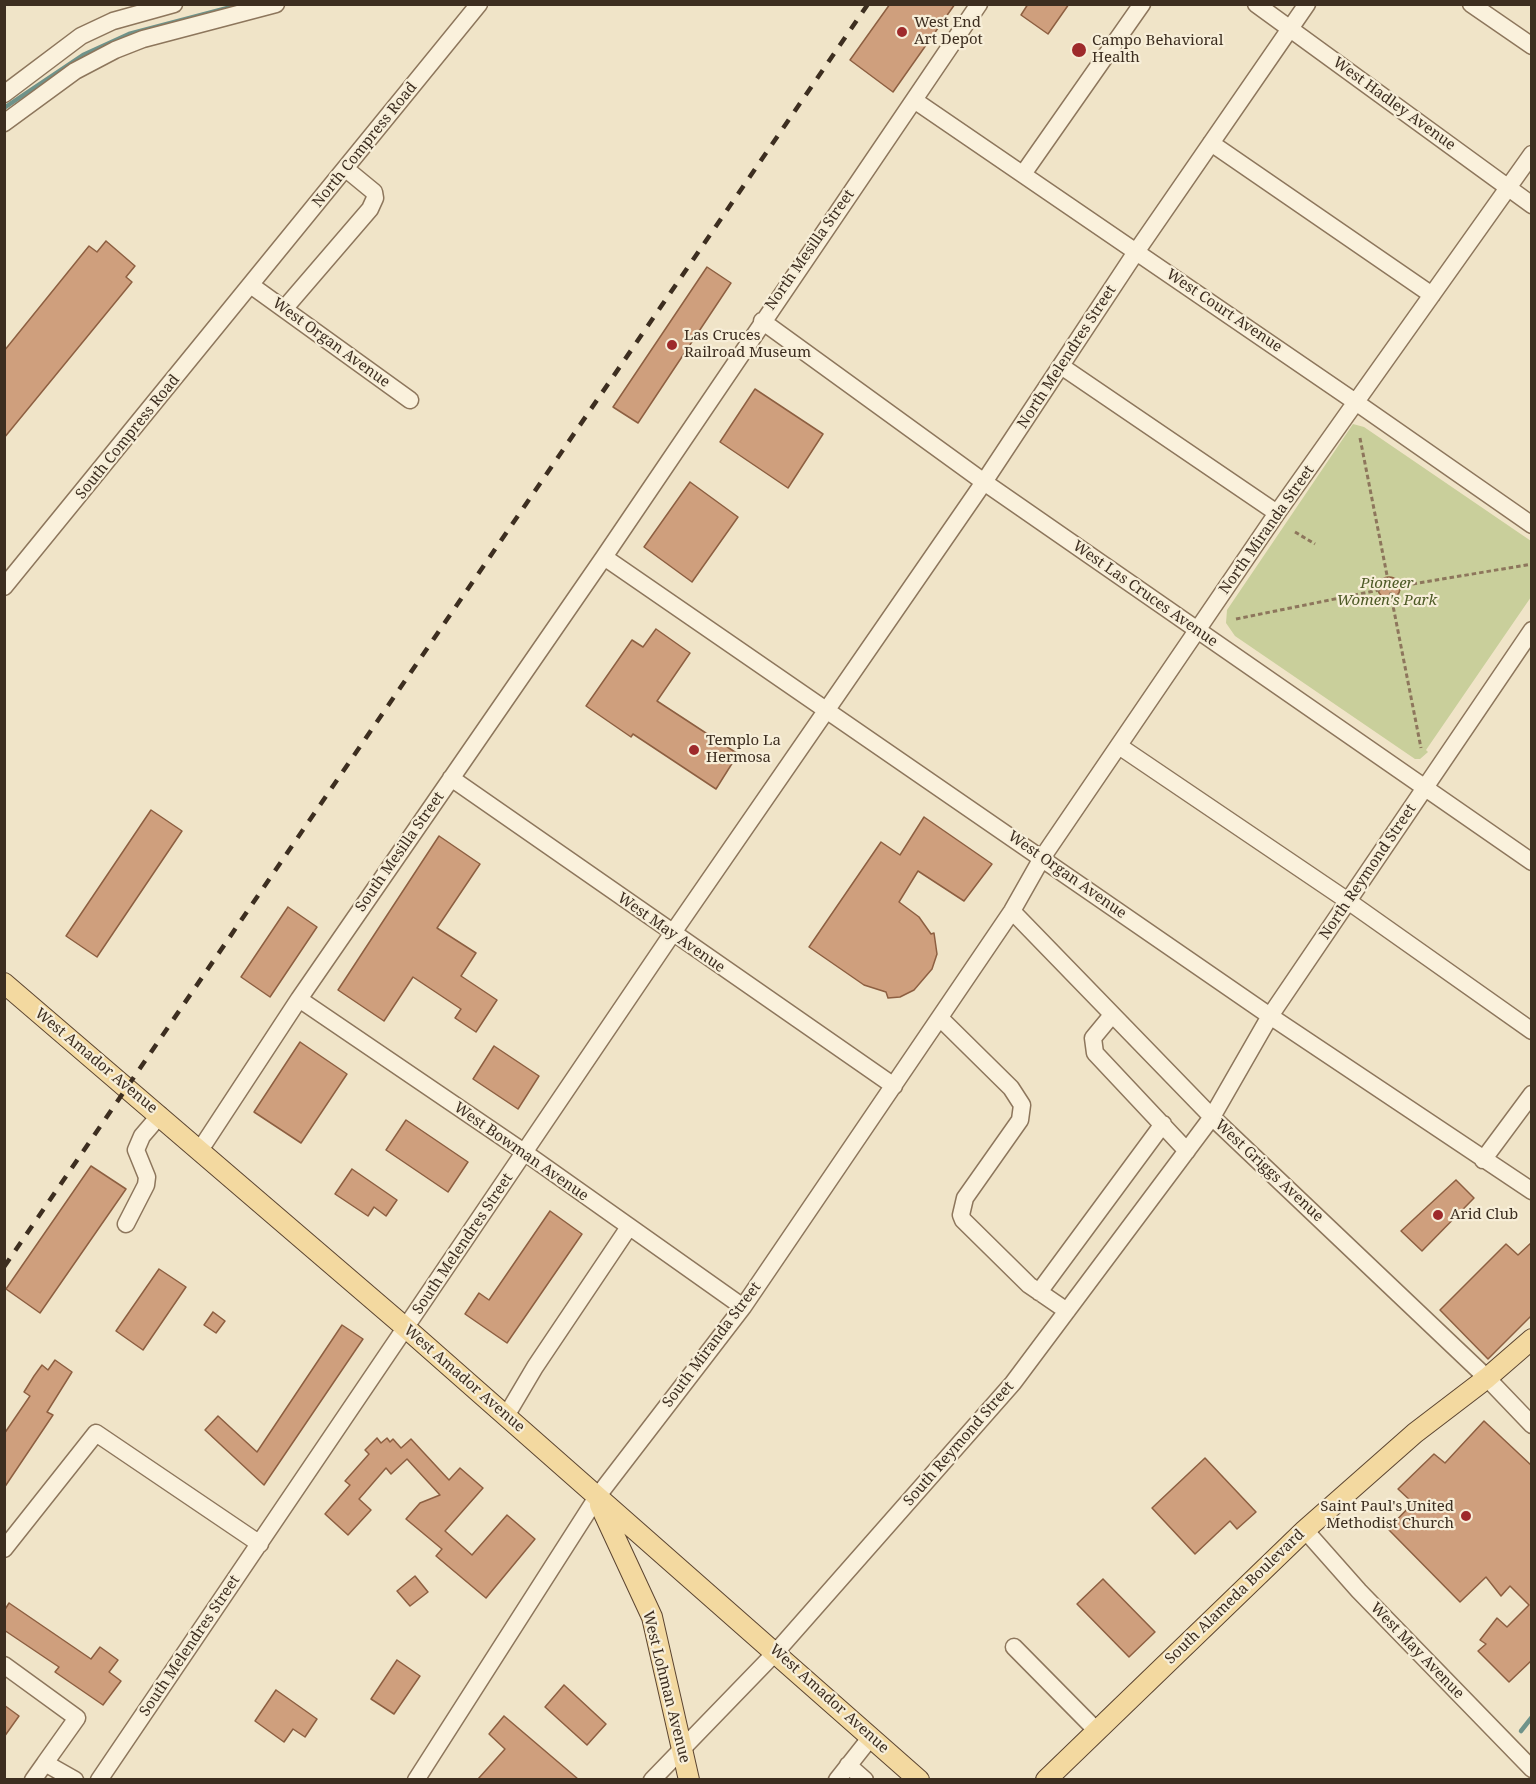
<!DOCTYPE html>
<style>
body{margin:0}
#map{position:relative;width:1536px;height:1784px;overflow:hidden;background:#f0e4c8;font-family:"Noto Serif",serif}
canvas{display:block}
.frame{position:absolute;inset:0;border:6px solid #3d2e20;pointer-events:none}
</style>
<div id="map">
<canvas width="1536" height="1784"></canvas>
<div class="frame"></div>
</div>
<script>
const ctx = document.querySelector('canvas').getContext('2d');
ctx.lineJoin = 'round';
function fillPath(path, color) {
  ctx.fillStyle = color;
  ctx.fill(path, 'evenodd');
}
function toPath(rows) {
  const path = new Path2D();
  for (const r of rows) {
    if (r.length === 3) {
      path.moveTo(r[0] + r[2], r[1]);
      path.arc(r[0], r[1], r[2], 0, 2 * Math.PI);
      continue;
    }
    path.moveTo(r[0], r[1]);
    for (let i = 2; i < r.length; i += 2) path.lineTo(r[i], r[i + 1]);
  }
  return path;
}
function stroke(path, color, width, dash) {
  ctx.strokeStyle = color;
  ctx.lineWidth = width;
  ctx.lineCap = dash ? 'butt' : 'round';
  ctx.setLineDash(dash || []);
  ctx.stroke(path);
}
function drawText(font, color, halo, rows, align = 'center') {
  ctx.font = font + ' "Noto Serif",serif';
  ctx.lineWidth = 4.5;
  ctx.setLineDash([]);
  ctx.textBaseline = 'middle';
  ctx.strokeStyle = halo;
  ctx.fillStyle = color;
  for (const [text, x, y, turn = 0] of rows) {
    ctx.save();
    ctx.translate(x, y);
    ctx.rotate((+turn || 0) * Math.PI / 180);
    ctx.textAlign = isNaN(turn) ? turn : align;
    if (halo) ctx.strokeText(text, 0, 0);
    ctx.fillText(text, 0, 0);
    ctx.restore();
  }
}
fillPath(toPath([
 [1353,424,1364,427,1531,541,1531,597,1426,750,1428,752,1420,759,1415,759,1235,636,1226,623,1227,610]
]), '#c9cf9b');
stroke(toPath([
 [4,108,83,55,129,34,239,5],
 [1521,1731,1532,1717]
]), '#6f938a', 4.5);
const building = toPath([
 [890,4,955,4,893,92,850,60,890,4],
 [1028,4,1069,4,1048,34,1021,15,1028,4],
 [106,241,135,266,126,277,132,282,4,438,4,351,89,246,97,252,106,241],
 [707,267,731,283,638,423,613,407,707,267],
 [755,389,823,434,788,488,720,442,755,389],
 [690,482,738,517,692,582,644,547,690,482],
 [1389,588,11],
 [656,629,690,653,657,701,738,754,716,789,633,734,631,737,586,706,632,640,643,647,656,629],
 [151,810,182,831,97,957,66,936,151,810],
 [924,817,992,864,964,901,918,871,899,902,919,917,931,934,934,933,937,954,932,969,914,990,900,997,888,998,886,992,864,985,809,947,881,842,900,855,924,817],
 [439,836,480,864,437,928,476,953,461,976,497,1000,476,1032,455,1018,461,1009,413,977,384,1021,338,990,439,836],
 [288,907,317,927,270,997,241,977,288,907],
 [300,1042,347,1074,301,1143,254,1112,300,1042],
 [494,1046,539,1076,518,1109,473,1079,494,1046],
 [406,1120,468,1162,448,1192,386,1150,406,1120],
 [91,1166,126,1189,40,1313,6,1289,91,1166],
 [352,1169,397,1200,386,1216,374,1207,368,1216,335,1194,352,1169],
 [1456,1180,1474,1198,1422,1251,1401,1231,1456,1180],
 [550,1211,582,1234,507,1343,465,1314,479,1293,489,1300,550,1211],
 [1532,1242,1532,1315,1488,1359,1440,1310,1506,1244,1518,1255,1532,1242],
 [159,1269,186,1287,143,1350,116,1331,159,1269],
 [213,1312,225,1321,216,1333,204,1325,213,1312],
 [342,1325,363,1339,264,1485,205,1430,218,1416,257,1452,342,1325],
 [55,1360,72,1372,47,1412,53,1415,4,1488,4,1434,30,1396,24,1392,34,1376,42,1365,48,1370,55,1360],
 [1484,1421,1532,1466,1532,1660,1509,1682,1478,1651,1486,1644,1480,1640,1497,1618,1507,1627,1529,1605,1510,1586,1501,1596,1486,1577,1460,1602,1388,1529,1413,1503,1398,1489,1434,1454,1445,1463,1484,1421],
 [377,1438,381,1443,387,1438,390,1442,393,1439,401,1448,411,1439,449,1480,460,1468,483,1488,445,1531,472,1555,507,1515,535,1539,486,1598,436,1556,442,1549,406,1519,420,1503,440,1495,407,1459,391,1474,386,1468,359,1499,371,1510,348,1535,325,1514,350,1485,345,1481,369,1454,365,1450,377,1438],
 [1205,1458,1256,1512,1237,1529,1230,1521,1195,1554,1152,1508,1205,1458],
 [415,1576,428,1592,410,1606,397,1591,415,1576],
 [1103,1579,1155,1632,1129,1657,1077,1604,1103,1579],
 [9,1603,91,1659,100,1647,118,1660,109,1672,121,1681,103,1705,55,1672,59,1667,4,1630,4,1611,9,1603],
 [397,1660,420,1676,394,1714,371,1699,397,1660],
 [564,1685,606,1724,587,1745,545,1707,564,1685],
 [276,1690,317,1719,305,1737,293,1729,284,1742,255,1721,276,1690],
 [4,1705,19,1716,4,1737,4,1705],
 [504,1716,578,1779,478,1779,505,1749,489,1734,504,1716]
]);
fillPath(building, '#cf9f7d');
stroke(building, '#8d5f41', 1.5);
const minor = toPath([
 [1256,4,1532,205],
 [1471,4,1532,46],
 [4,94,81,36,113,21,174,4],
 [914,100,1357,403,1532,525],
 [4,123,75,71,115,50,143,39,276,4],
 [1211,143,1432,295],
 [1023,174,1142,4],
 [252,286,410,400],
 [284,309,370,209,375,198,374,192,346,169],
 [762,321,984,482,1532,862],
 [1061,366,1277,513],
 [604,557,1270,1016,1532,1191],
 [4,587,479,4],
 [1119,746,1348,901,1532,1031],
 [451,778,894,1086],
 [1012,911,1212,1117,1487,1378,1532,1425],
 [299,999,524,1152,743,1307],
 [1112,1015,1093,1038,1095,1053,1187,1151],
 [940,1018,1011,1088,1022,1105,1020,1120,965,1198,961,1215,963,1220,1029,1285,1067,1311],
 [200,1150,299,999,604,557,979,4],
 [1483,1160,1532,1094],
 [126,1224,146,1185,147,1177,136,1150,142,1136,160,1115],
 [1039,1292,1163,1124],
 [506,1416,535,1367,629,1227],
 [1305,1530,1359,1591,1532,1769],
 [4,1549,96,1433,260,1544],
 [1014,1647,1097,1731],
 [4,1665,77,1718,45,1763],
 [848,1765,865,1780],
 [33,1780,45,1763,75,1780],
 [99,1780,672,934,984,482,1136,252,1307,4],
 [416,1780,597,1497,743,1307,1012,911,1042,858,1277,513,1532,154],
 [652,1780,776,1652,1013,1383,1212,1117,1270,1016,1532,630],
 [837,1780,871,1737]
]);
const major = toPath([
 [4,983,406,1328,919,1780],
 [600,1505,652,1617,689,1780],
 [1046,1780,1305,1530,1415,1433,1487,1378,1532,1339]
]);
stroke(minor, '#8d765c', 19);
stroke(major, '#5b4430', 22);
stroke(toPath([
 [1360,438,1421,748],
 [1295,532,1315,544],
 [1236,619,1389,588,1532,564]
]), '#8d765c', 3, [4.5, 3]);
stroke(minor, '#faf1dc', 16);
stroke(major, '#f3d9a0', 20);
stroke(toPath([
 [4,1267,868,4]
]), '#3d2e20', 4.5, [10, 10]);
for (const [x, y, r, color] of [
 [902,32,6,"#9e2a2b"],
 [1079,50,8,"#9e2a2b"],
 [672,345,6,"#9e2a2b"],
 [694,750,6,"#9e2a2b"],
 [1438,1215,6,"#9e2a2b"],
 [1466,1516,6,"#9e2a2b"]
]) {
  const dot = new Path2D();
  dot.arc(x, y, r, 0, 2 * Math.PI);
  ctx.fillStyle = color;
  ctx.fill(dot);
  stroke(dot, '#f7eed8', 2);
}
drawText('15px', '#3d2e20', '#f7eed8', [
 ["West End",914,23],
 ["Art Depot",914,40],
 ["Campo Behavioral",1092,41],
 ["Health",1092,58],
 ["Las Cruces",684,336],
 ["Railroad Museum",684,353],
 ["Templo La",706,741],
 ["Hermosa",706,758],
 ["Arid Club",1450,1215],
 ["Saint Paul's United",1454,1507,"right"],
 ["Methodist Church",1454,1524,"right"]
], 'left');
drawText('15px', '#3d2e20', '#f7eed8', [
 ["West Hadley Avenue",1394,104,36],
 ["North Compress Road",365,145,-51],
 ["North Mesilla Street",810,250,-55],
 ["West Court Avenue",1224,311,34],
 ["West Organ Avenue",331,343,36],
 ["North Melendres Street",1067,357,-57],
 ["South Compress Road",128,437,-51],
 ["North Miranda Street",1267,530,-55],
 ["West Las Cruces Avenue",1145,594,35],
 ["South Mesilla Street",400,852,-55],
 ["North Reymond Street",1368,872,-56],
 ["West Organ Avenue",1067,875,35],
 ["West May Avenue",671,933,35],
 ["West Amador Avenue",96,1061,40],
 ["West Bowman Avenue",521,1152,35],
 ["West Griggs Avenue",1269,1171,43],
 ["South Melendres Street",463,1244,-56],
 ["South Miranda Street",712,1345,-53],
 ["West Amador Avenue",464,1379,41],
 ["South Reymond Street",959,1444,-49],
 ["South Alameda Boulevard",1235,1597,-44],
 ["South Melendres Street",190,1646,-56],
 ["West May Avenue",1417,1651,46],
 ["West Lohman Avenue",666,1687,76],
 ["West Amador Avenue",829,1699,42]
]);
drawText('italic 15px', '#4d5a26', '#f7eed8', [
 ["Pioneer",1387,584],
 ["Women's Park",1387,601]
]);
</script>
